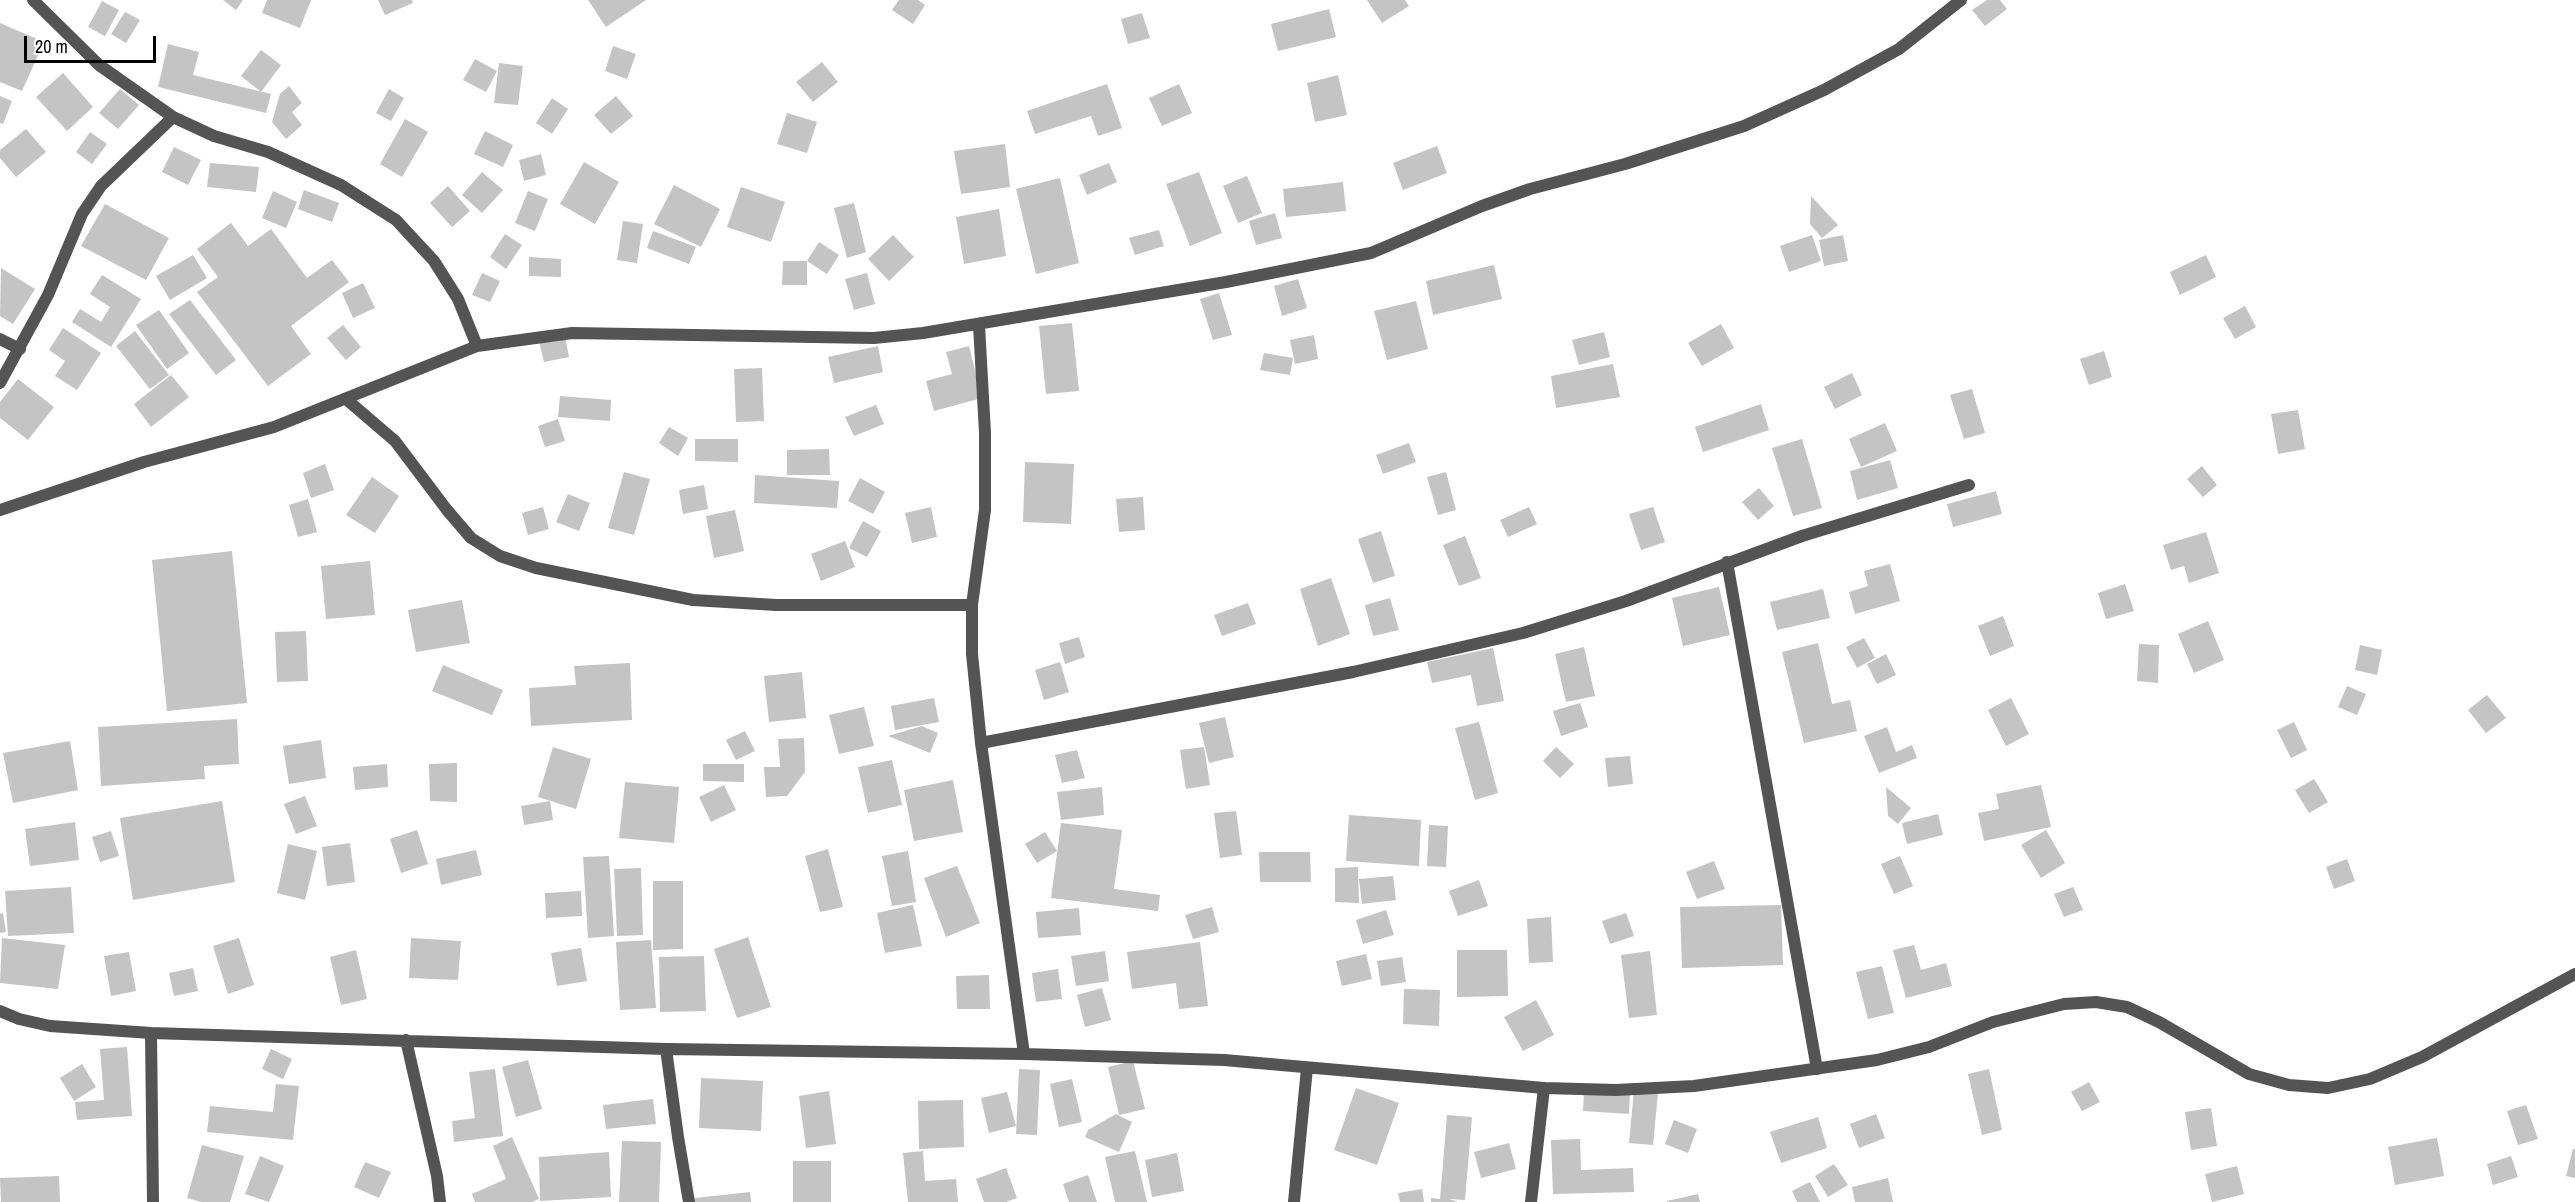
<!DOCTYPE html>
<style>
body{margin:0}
#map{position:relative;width:2575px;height:1202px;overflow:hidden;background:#fff;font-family:"Archivo Narrow",sans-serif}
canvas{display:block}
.scale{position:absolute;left:24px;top:36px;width:132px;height:27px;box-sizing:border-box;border:3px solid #000;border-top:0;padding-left:8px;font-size:18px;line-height:21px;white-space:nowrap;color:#000;-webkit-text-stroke:4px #fff;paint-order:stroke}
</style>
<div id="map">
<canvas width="2575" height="1202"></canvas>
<div class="scale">20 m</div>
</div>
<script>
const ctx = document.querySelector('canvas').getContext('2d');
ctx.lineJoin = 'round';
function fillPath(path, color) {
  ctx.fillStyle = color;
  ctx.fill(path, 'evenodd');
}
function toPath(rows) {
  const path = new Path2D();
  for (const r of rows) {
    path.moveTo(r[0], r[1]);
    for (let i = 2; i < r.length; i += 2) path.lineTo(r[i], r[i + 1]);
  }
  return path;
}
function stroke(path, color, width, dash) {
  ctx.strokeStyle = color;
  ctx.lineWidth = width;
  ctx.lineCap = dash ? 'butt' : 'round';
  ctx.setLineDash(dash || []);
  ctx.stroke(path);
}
fillPath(toPath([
 [223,0,243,0,236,10],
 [267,0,311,0,300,28,262,13],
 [378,0,412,0,413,3,385,15],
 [588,0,646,0,606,27],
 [899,0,918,0,925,5,913,24,892,10],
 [1367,0,1405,0,1409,6,1382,23],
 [1987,0,2000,0,2007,9,1985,26,1972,10],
 [102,1,119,10,105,36,88,27],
 [1329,9,1336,37,1278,51,1271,24],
 [125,12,140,20,126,43,111,34],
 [1142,13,1150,38,1128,44,1121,19],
 [0,23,44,42,22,91,0,82],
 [168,44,199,52,193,75,271,94,266,113,158,87],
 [613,46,636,54,627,79,605,71],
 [261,50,281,65,261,92,241,76],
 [475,59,497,71,486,92,463,80],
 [822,62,838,82,813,102,796,82],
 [499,63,523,66,518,105,494,103],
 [63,73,93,107,67,131,36,97],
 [1338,75,1347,115,1315,122,1307,83],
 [1107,84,1122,128,1098,136,1091,116,1035,134,1027,111],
 [1179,84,1192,113,1162,126,1149,98],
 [289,86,302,103,292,112,302,125,286,139,272,122,280,94],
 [120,89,139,105,118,129,99,113],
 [389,89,404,98,391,121,376,113],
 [0,96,12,101,3,124,0,123],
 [616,96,633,116,611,134,594,115],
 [552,98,568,109,552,134,536,123],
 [787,113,817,122,807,153,777,144],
 [405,119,428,132,402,177,380,164],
 [26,129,46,152,16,177,0,158,0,150],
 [485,131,513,145,503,167,474,154],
 [90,132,107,144,92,164,76,152],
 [1005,144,1010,187,961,194,954,151],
 [1437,146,1447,173,1403,190,1393,163],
 [174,147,201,160,188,185,162,172],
 [541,154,546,175,524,181,519,160],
 [584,162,619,182,595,224,560,204],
 [210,163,259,167,256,192,207,187],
 [1109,163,1117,182,1087,195,1079,175],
 [482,172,503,190,482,213,462,195],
 [1199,172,1222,233,1190,246,1166,184],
 [1247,176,1262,213,1238,223,1223,186],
 [1060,178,1079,263,1036,274,1016,189],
 [1343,182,1346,211,1286,217,1283,189],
 [674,185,720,209,701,247,654,224],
 [448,186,470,211,452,227,430,203],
 [741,187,785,202,771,242,727,227],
 [304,190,339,203,332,222,298,209],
 [273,191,297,202,286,228,262,218],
 [528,191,548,199,535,231,515,223],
 [1811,196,1838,225,1822,238,1810,224],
 [854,203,866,252,847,258,834,208],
 [105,204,169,238,146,280,81,246],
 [999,209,1006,256,964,264,956,217],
 [1275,213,1282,238,1256,245,1249,221],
 [623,221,643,224,637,263,617,260],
 [231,223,248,246,271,229,307,278,332,260,349,282,291,326,311,354,268,386,197,292,218,277,197,249],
 [1159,230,1164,246,1135,255,1129,238],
 [653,231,696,247,689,264,647,248],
 [505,234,522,245,506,269,490,257],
 [893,235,914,257,889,281,868,259],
 [1812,235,1821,261,1789,272,1780,246],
 [1843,235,1848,261,1824,266,1819,240],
 [819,242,839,255,827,274,807,261],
 [193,255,207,278,170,300,156,276],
 [2206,255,2216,277,2180,295,2170,272],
 [529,257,561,259,561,277,529,276],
 [783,261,807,261,807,285,782,285],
 [1494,265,1502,299,1433,315,1426,281],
 [1,268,35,289,13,324,0,316],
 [482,273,500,281,490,302,472,295],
 [867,273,875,304,854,310,845,279],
 [102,275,141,299,111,347,72,322,80,309,101,322,110,307,90,294],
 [1298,279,1307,308,1282,316,1274,286],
 [363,283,375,308,353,318,342,293],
 [1219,293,1232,335,1213,340,1200,299],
 [190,300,236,360,216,375,169,314],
 [1416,301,1428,349,1387,360,1374,311],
 [2245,306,2256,327,2235,339,2223,318],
 [159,310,189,353,167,369,136,325],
 [1072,323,1079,391,1046,394,1039,326],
 [1721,324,1734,348,1702,366,1688,343],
 [343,325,361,347,346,360,327,338],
 [63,328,101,353,77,390,55,376,65,361,49,350],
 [135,331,169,375,150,389,116,346],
 [1604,332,1610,357,1579,365,1572,340],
 [1314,335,1318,359,1295,364,1290,340],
 [565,336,569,357,544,362,539,341],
 [878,346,883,372,834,383,828,357],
 [969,346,982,398,934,411,926,381,952,374,946,352],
 [2104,351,2112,377,2089,385,2080,359],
 [1264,353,1293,358,1290,375,1260,370],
 [1613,364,1620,397,1556,408,1551,376],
 [762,368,764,421,736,422,734,369],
 [1852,373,1862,395,1835,409,1824,387],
 [171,375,189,397,151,427,134,404],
 [18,379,54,407,28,440,0,418,0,402],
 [1972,389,1985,433,1964,439,1950,395],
 [560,396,611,400,610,421,558,417],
 [1761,404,1769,430,1703,452,1695,427],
 [876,405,884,424,854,436,845,417],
 [2298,410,2305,449,2278,454,2271,414],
 [558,419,565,441,545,447,538,426],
 [1885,423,1897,451,1861,467,1849,439],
 [669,427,688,438,678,456,659,443],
 [695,439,738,439,738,462,695,461],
 [1802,439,1822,508,1793,516,1772,448],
 [1409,443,1416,462,1383,474,1376,455],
 [829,449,830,475,787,475,787,450],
 [1890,460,1898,488,1857,500,1850,471],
 [1025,462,1074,464,1071,524,1023,522],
 [325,464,334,490,311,498,303,473],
 [2202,466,2217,485,2203,497,2187,479],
 [624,472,650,479,634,535,608,528],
 [1446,472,1456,510,1438,515,1427,477],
 [755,475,839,481,837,508,754,503],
 [372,477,399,496,375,533,346,515],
 [860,478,885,492,873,514,848,501],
 [704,485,708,509,683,514,679,490],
 [1759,488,1774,506,1758,520,1742,502],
 [1996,491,2002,514,1953,527,1947,504],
 [568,494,590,503,579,531,556,522],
 [1143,497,1145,530,1119,532,1116,499],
 [308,499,317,532,298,537,289,505],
 [543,507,549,529,528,535,522,513],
 [931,507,937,537,912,543,905,513],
 [1529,507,1537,524,1508,537,1500,520],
 [1653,507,1665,542,1641,550,1629,514],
 [735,510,744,551,714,558,706,516],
 [863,521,881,531,867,557,849,548],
 [1381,531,1395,576,1373,583,1358,539],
 [2206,532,2219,573,2189,583,2184,566,2171,570,2163,545],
 [1465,536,1481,578,1459,586,1443,545],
 [845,541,855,567,821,581,811,554],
 [232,551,247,703,167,711,152,560],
 [370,561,375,615,326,619,321,566],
 [1890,564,1900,601,1855,614,1849,592,1868,586,1864,571],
 [1331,578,1350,634,1318,646,1300,589],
 [2125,584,2134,611,2106,619,2098,593],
 [1719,587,1730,635,1683,646,1672,598],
 [1823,589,1830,618,1777,630,1770,602],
 [1390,598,1399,630,1373,636,1365,605],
 [462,600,470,643,416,652,408,610],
 [1248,603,1256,624,1222,636,1214,615],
 [2003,616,2014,646,1990,656,1978,626],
 [2208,621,2224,660,2194,673,2178,634],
 [306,631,308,681,277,682,275,632],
 [1079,637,1085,657,1065,664,1059,643],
 [1864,638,1875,658,1857,668,1846,647],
 [1818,643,1832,704,1850,700,1857,731,1804,743,1782,652],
 [2139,644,2159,645,2158,683,2137,681],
 [2360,645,2382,650,2377,675,2355,670],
 [1584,647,1595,696,1566,702,1555,654],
 [1493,648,1504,701,1477,706,1471,675,1432,683,1427,662],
 [1886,654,1896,675,1877,684,1867,664],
 [1060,662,1069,692,1044,700,1035,670],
 [630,663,632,720,531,726,529,688,576,685,574,666],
 [443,665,503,690,492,715,432,691],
 [802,672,806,718,769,722,764,676],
 [2347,686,2366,694,2357,715,2338,707],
 [2487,695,2506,718,2486,733,2468,710],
 [934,698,939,722,895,730,891,706],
 [2011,698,2029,734,2006,746,1988,710],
 [1580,703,1588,727,1561,736,1553,711],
 [864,707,874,746,839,754,829,715],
 [1225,717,1234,757,1209,763,1199,723],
 [237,719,239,764,204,766,205,779,101,786,98,727],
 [1479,722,1498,793,1475,800,1455,728],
 [2294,722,2307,750,2291,758,2277,730],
 [922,726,938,733,930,753,888,736],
 [1887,727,1896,752,1912,745,1917,758,1879,773,1864,736],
 [745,731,755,751,736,760,726,740],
 [804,738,805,772,787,796,766,797,764,767,780,767,778,739],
 [321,740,326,778,289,784,283,746],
 [70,741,78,790,13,803,3,753],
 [553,747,591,759,576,809,538,797],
 [1204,747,1210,785,1186,789,1180,750],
 [1556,747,1574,764,1560,778,1543,761],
 [1077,750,1085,778,1062,783,1055,755],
 [1630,756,1633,784,1608,787,1605,758],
 [892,760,902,805,868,813,858,767],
 [457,763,457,802,430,801,429,764],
 [387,764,388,787,355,790,353,767],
 [703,764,744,764,744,782,703,781],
 [2314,779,2328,802,2309,813,2295,790],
 [953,780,963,832,914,841,904,790],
 [625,782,679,787,674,843,619,838],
 [724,785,736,810,711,822,699,797],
 [2041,785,2051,827,1984,841,1978,813,1999,809,1996,794],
 [1102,787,1104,815,1061,820,1057,792],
 [1886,787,1911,808,1898,824,1888,816],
 [305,796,317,826,296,834,284,804],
 [222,801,235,882,133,900,120,818],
 [550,801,553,820,524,825,521,806],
 [1236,811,1242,855,1220,858,1214,813],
 [1938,814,1943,835,1907,844,1902,823],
 [1349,815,1421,820,1419,866,1346,861],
 [75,822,79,860,30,866,25,829],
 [1061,823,1122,830,1114,889,1160,895,1158,911,1051,898],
 [1429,825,1448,826,1446,867,1427,866],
 [417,830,428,864,401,873,390,839],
 [2046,830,2065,863,2041,878,2021,845],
 [111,831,119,856,100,862,92,837],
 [1045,832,1057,851,1037,863,1025,844],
 [350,843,355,882,327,886,322,847],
 [288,844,317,851,305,900,277,893],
 [828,849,843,907,820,912,805,856],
 [476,850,482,875,441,885,436,859],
 [908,851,916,902,892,906,882,856],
 [1259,852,1310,852,1311,882,1260,882],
 [609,856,614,936,588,938,583,857],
 [1900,856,1913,886,1894,894,1881,864],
 [2347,859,2355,881,2334,889,2326,867],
 [1714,861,1725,889,1697,899,1686,872],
 [957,866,980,923,946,937,924,878],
 [1358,867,1359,903,1335,902,1335,868],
 [641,868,643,935,617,936,614,869],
 [1393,876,1396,900,1362,904,1359,879],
 [1479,880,1488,906,1458,916,1449,891],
 [653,881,683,881,683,949,653,950],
 [71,887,74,933,8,936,5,891],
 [2073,887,2083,910,2064,917,2054,894],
 [581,891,582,916,546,918,545,893],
 [913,905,922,946,885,953,877,913],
 [1781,905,1783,965,1682,968,1680,907],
 [1212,907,1219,932,1193,939,1185,915],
 [1079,908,1081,935,1038,938,1036,912],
 [1386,910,1394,935,1363,944,1356,920],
 [3,913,6,932,0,933,0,914],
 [1626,913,1634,936,1610,944,1602,921],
 [1551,917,1553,962,1529,963,1527,919],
 [748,937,771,1007,737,1018,714,949],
 [2,938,65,945,58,989,0,983],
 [239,938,254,985,228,994,213,946],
 [411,938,461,941,458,980,409,978],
 [651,940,656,1008,620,1010,616,942],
 [1200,942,1208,1006,1179,1009,1176,983,1132,989,1127,952],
 [1914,945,1921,970,1946,963,1952,986,1906,998,1893,950],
 [581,948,587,981,557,986,551,953],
 [356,950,367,999,341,1005,330,957],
 [1457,950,1507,950,1508,996,1457,997],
 [1105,951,1109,981,1076,986,1071,956],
 [1650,951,1657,1015,1629,1018,1621,955],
 [129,952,136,991,111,996,104,956],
 [1366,954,1372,979,1342,986,1336,961],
 [704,956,706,1011,660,1012,659,957],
 [1402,957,1406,982,1381,986,1377,961],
 [1882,966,1894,1013,1868,1019,1856,972],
 [193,968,198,991,174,996,169,973],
 [1058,969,1062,999,1036,1002,1032,973],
 [989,975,990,1009,957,1009,956,976],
 [1102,988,1111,1020,1085,1027,1077,995],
 [1404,989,1440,990,1439,1026,1403,1024],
 [1536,1000,1554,1035,1523,1051,1504,1017],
 [127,1047,132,1116,77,1120,75,1102,104,1100,100,1049],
 [271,1049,292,1059,283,1079,262,1069],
 [528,1060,542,1109,516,1117,502,1067],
 [1133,1061,1145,1109,1119,1115,1108,1067],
 [82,1064,96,1087,74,1101,60,1078],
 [495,1069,503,1136,454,1142,452,1121,475,1118,469,1072],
 [1019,1069,1040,1070,1037,1135,1016,1134],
 [1989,1069,2002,1130,1982,1135,1968,1074],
 [701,1078,763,1081,761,1131,699,1128],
 [1072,1079,1082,1122,1059,1127,1050,1084],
 [2089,1082,2100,1102,2082,1111,2071,1092],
 [276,1084,299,1086,293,1140,207,1132,210,1106,273,1112],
 [1356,1088,1399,1103,1377,1165,1334,1150],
 [1584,1089,1630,1092,1629,1114,1583,1111],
 [1634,1090,1658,1093,1653,1145,1629,1143],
 [829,1091,836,1144,806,1148,799,1096],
 [1007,1092,1016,1126,989,1133,981,1098],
 [653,1099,656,1124,606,1129,603,1105],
 [963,1100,964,1147,919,1149,918,1101],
 [2526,1105,2538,1139,2518,1145,2507,1111],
 [2211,1108,2217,1146,2191,1150,2185,1112],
 [1116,1114,1132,1122,1119,1152,1085,1137,1088,1130],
 [1876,1114,1885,1138,1859,1148,1850,1124],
 [1447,1115,1472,1117,1465,1200,1449,1199,1458,1202,1431,1202,1431,1198,1440,1199],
 [1818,1117,1827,1148,1781,1163,1770,1132],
 [1674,1120,1697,1129,1688,1153,1665,1144],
 [512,1137,539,1199,532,1202,475,1202,472,1194,506,1179,493,1146],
 [2437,1138,2444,1176,2395,1185,2388,1147],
 [1580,1139,1581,1170,1633,1168,1634,1192,1553,1194,1551,1140],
 [622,1141,661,1142,659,1202,619,1202],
 [1509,1143,1516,1169,1481,1178,1474,1152],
 [202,1145,244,1156,230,1202,201,1202,187,1198],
 [2573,1149,2575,1149,2575,1178,2566,1176],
 [923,1151,925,1181,956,1179,958,1202,908,1202,903,1153],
 [1135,1151,1147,1202,1115,1202,1105,1157],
 [609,1152,611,1197,540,1201,539,1157],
 [1177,1153,1184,1191,1152,1197,1145,1160],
 [260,1156,284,1166,269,1202,245,1194],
 [2511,1156,2518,1177,2493,1185,2487,1164],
 [793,1161,831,1161,831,1202,793,1202],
 [365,1162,391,1172,379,1198,354,1187],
 [1834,1164,1848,1185,1828,1197,1815,1176],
 [2237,1166,2244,1194,2212,1202,2205,1174],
 [1006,1168,1017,1198,1006,1202,984,1202,976,1179],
 [1088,1175,1097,1202,1069,1202,1063,1184],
 [59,1176,60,1202,1,1202,0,1178],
 [1888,1178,1893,1202,1855,1202,1852,1187],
 [1810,1182,1820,1202,1797,1202,1792,1191],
 [1422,1189,1424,1202,1400,1202,1398,1193],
 [750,1192,751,1202,695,1202,695,1198],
 [1698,1194,1700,1202,1667,1202,1667,1201]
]), '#c4c4c4');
stroke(toPath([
 [33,0,99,65,173,117,214,136,268,152,341,185,396,220,434,261,458,299,477,346],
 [979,325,985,433,985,510,972,605,972,654,981,743,1024,1054],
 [0,339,20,349],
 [0,383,48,295,82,214,101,186,173,117],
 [346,399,395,441,447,510,471,538,500,556,536,568,693,600,776,605,972,605],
 [0,510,144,462,274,427,477,346,572,333,874,338,923,333,1226,282,1371,253,1482,206,1530,189,1625,164,1744,126,1824,90,1899,49,1961,0],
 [1727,562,1817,1069],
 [981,743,1353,672,1523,633,1626,601,1802,536,1969,485],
 [0,1011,19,1019,50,1026,151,1033,666,1049,1024,1054,1224,1060,1544,1088,1616,1090,1694,1086,1877,1060,1929,1047,1993,1022,2064,1004,2096,1002,2127,1007,2159,1022,2249,1074,2289,1085,2328,1088,2370,1079,2422,1057,2575,974],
 [151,1033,153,1202],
 [406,1040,437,1176,440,1202],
 [666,1049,678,1137,689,1202],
 [1294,1202,1307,1068],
 [1531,1202,1544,1088]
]), '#545454', 12);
</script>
